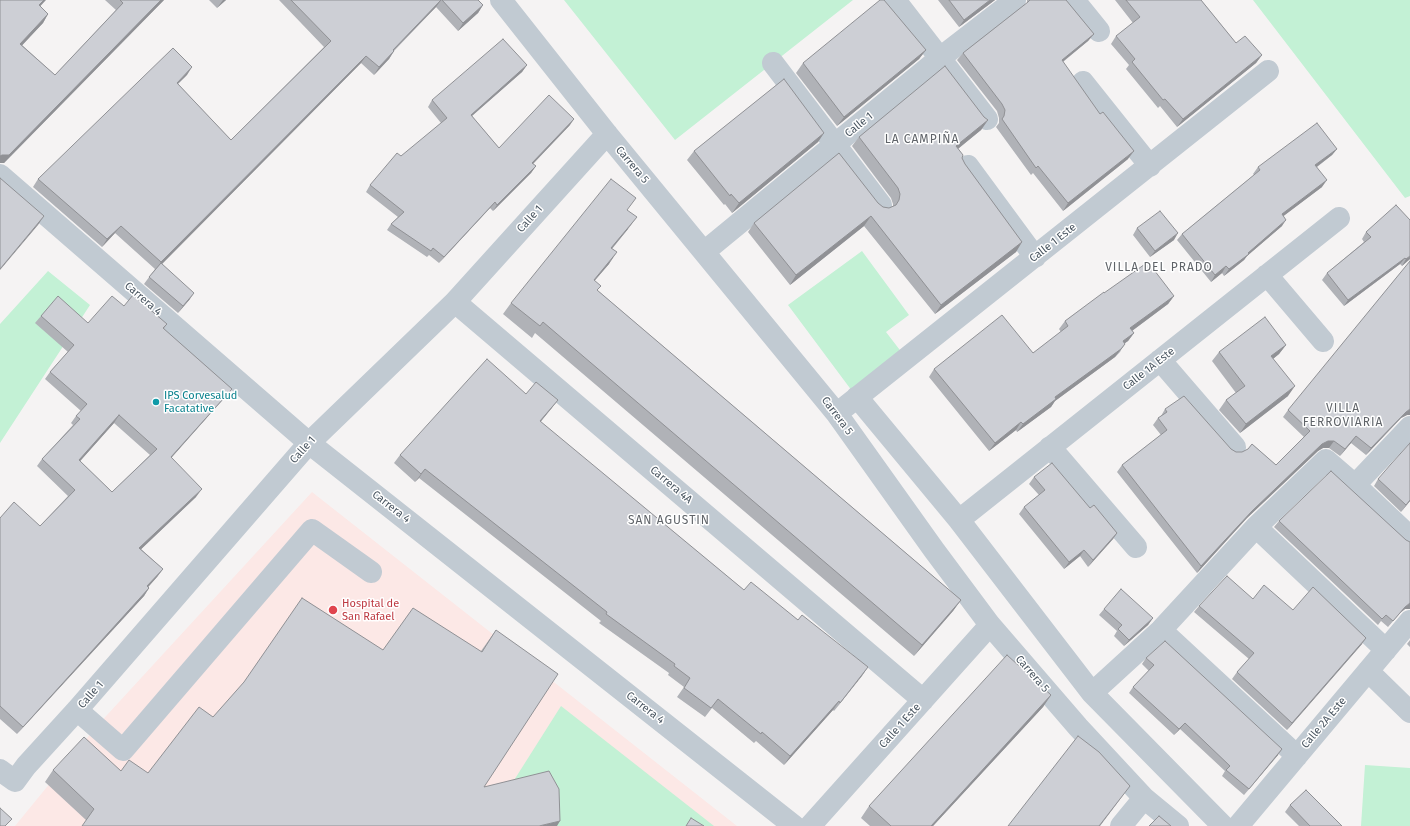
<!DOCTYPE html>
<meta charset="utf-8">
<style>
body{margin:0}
canvas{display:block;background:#f5f3f3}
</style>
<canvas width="1410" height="826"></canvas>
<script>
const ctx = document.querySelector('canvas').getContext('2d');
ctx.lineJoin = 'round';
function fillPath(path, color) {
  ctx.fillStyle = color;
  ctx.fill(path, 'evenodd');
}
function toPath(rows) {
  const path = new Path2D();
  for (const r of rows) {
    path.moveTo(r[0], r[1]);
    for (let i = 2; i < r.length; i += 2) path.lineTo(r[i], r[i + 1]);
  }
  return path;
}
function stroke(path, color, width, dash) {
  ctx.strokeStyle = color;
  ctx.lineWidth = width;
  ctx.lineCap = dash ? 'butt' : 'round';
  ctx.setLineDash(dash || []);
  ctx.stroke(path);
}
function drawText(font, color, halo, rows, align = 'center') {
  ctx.font = font + ' "Fira Sans",sans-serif';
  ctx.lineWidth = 3;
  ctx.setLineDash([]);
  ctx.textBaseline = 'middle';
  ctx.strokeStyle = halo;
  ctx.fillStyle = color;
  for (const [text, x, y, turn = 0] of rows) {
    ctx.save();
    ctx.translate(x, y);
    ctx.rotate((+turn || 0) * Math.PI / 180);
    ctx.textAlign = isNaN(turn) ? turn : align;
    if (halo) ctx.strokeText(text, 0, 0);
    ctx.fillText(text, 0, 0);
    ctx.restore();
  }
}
fillPath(toPath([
 [312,492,737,826,15,826,96,727]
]), '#fce8e6');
fillPath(toPath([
 [564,0,853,0,675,140],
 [1253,0,1410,0,1410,196,1405,198],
 [862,251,909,315,886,332,906,358,855,395,788,305],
 [48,271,90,305,0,443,0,324],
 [561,706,714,826,552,826,511,785],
 [1365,765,1410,768,1410,826,1361,826]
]), '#c3f1d5');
stroke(toPath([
 [501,0,607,134,837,414,934,550,990,625,1078,727,1144,798,1178,826],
 [895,0,987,119],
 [1074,0,1099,31],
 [773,63,881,205],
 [1083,82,1150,166],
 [968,166,1035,257],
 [0,175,309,443,794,826],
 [704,252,940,58,1015,0],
 [1267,275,1323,341],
 [455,302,923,700],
 [1160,360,1235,447],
 [857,397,959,520,1092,693,1223,826],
 [845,407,1268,71],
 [1050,447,1136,547],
 [1355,485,1410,427],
 [959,520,1339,218],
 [1256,527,1386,650],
 [1161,630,1297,756],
 [1368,671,1410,712],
 [1092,693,1161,630,1256,527,1326,460,1355,485,1410,537],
 [77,710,123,750,312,530,371,572],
 [0,770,15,781,26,766,77,710,309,443,455,302,607,134],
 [810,826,990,625],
 [1121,826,1144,798],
 [1238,826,1410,621]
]), '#c1cad2', 22);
fillPath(toPath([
 [0,0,40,6,48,14,43,23,22,45,55,75,116,10,105,0,164,0,4,163],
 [209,0,226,0,217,8],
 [279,0,478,0,483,5,478,13,458,31,436,7,394,51,389,59,374,75,361,63,162,264,190,299,178,313,144,284,155,269,115,233,102,247,33,187,38,179,187,75,178,84,231,140,324,47],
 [938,0,995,0,959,27],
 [1027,0,1066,0,1094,34,1088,41,1063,62,1128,159,1063,211,1033,173,1031,175,996,127,999,123,999,118,997,111,957,60,963,53,1027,3],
 [1115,0,1202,0,1201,0,1236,43,1262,55,1256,63,1177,127,1160,106,1158,108,1126,69,1129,65,1111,44,1116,36,1133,23],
 [926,50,919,59,837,126,796,73,803,63],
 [527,65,522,72,472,116,499,148,570,125,533,164,536,166,531,173,493,211,490,208,439,263,429,255,427,257,387,230,391,224,398,217,366,192,370,185,441,123,428,107,432,100],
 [984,117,988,120,981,130,958,149,965,164,1022,242,1016,252,935,314,864,226,790,285,748,232,754,223,878,203,883,207,889,208,893,206,893,204,891,198,852,146,859,137],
 [824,133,818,142,732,213,725,204,724,205,687,160,694,151],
 [1337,149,1332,155,1317,167,1322,187,1283,216,1282,226,1247,256,1244,260,1224,276,1222,273,1211,282,1177,240,1182,234,1254,175,1253,174,1258,167],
 [628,210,628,229,612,249,609,264,594,281,601,286,597,290,961,600,953,611,914,656,535,333,532,338,503,314,511,303],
 [1137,228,1174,240,1150,257,1133,235],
 [1366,232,1410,259,1402,266,1400,264,1344,306,1322,280,1327,273,1364,242,1362,239],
 [1104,293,1174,296,1168,304,1132,331,1134,333,1128,341,1125,343,1120,352,1115,357,1055,401,1051,407,1017,432,1016,430,989,451,929,377,934,369,1033,353,1061,332,1059,329,1065,321],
 [124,306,167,324,164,329,232,389,226,396,171,458,196,497,141,549,163,569,157,577,148,587,149,588,144,596,17,734,0,719,0,518,40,526,68,496,37,466,42,459,73,425,71,423,76,416,81,411,45,379,50,372,68,352,35,323,41,316,88,323],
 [114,423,150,455,112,492,80,461],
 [1286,345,1279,354,1273,359,1288,396,1240,433,1219,410,1226,400,1236,393,1212,361,1219,352],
 [526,394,558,400,551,409,540,422,744,590,798,620,868,667,834,711,833,710,784,765,756,741,754,743,712,708,705,717,677,697,684,687,668,675,669,673,599,623,601,621,419,478,415,482,394,463,400,455],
 [1165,409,1236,452,1242,452,1247,450,1252,444,1276,465,1304,437,1283,417,1288,410,1407,415,1401,418,1366,455,1351,443,1340,456,1329,448,1323,448,1318,451,1247,518,1197,573,1117,472,1122,465,1161,435,1153,425,1158,418,1161,416],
 [1034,477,1090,508,1117,533,1113,539,1088,567,1080,556,1064,569,1019,514,1024,507,1039,495,1029,484],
 [1378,479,1410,501,1401,512,1374,486],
 [1279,521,1405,609,1400,613,1388,627,1381,621,1378,625,1274,527],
 [1253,599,1293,610,1362,644,1287,730,1232,679,1237,672,1249,659,1194,612,1199,606],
 [1104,609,1153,618,1148,625,1124,646,1114,636,1117,631,1099,615],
 [496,630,484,787,86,820,45,782,53,770,121,771,148,773,213,717,383,650,481,651],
 [1410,640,1410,647,1407,644],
 [1146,658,1278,755,1244,795,1222,776,1225,771,1180,729,1174,735,1129,693,1133,687,1149,671,1142,664],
 [1051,695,1043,707,933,826,870,826,861,818,869,806],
 [1290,805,1342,826,1299,826,1285,812]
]), '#b0b2b7');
fillPath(toPath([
 [44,0,46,0,33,14,39,5],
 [161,0,164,0,4,163,0,163,0,156],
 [223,0,226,0,217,8],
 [441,0,436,7,387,57,393,50],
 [990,0,995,0,959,27,964,20],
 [483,5,478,13,458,31,463,23],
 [48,14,43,23,15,53,20,44],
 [1094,34,1088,41,1056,67,1062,60],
 [926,50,919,59,837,126,844,117],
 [394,51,389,59,374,75,379,67],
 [1262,55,1256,63,1177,127,1183,119],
 [366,56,361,63,156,270,161,262],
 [527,65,522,72,466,121,471,115],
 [192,67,187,75,171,90,177,83],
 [574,119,570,125,528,169,532,163],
 [988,120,981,130,949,156,956,146],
 [824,133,818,142,732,213,739,203],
 [1337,149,1332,155,1311,171,1315,165],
 [1134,151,1128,159,1063,211,1068,203],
 [536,166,531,173,493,211,497,205],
 [1327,180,1322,187,1277,221,1282,214],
 [495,202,490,208,439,263,444,257],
 [44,216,38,225,0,270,0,269],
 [871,216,864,226,790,285,796,275],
 [637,217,628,229,603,259,611,248],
 [1286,220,1282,226,1247,256,1244,260,1224,276,1229,269],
 [121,226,115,233,102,247,107,239],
 [1178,233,1174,240,1150,257,1155,251],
 [1022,242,1016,252,935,314,941,305],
 [617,252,609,264,585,292,594,280],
 [1410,256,1410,259,1402,266,1406,259],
 [1405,258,1400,264,1344,306,1348,300],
 [1226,266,1222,273,1211,282,1215,275],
 [194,293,190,299,178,313,183,306],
 [1174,296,1168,304,1125,336,1130,328],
 [1134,333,1128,341,1118,348,1123,341],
 [1125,344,1115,357,1055,401,1051,407,1017,432,1023,424,1055,397],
 [1286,345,1279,354,1264,366,1271,356],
 [1295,386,1288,396,1240,433,1246,424],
 [232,389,226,396,165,465,171,457],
 [558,400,551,409,534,430,540,421],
 [1410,409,1410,415,1407,415,1401,418,1366,455,1371,448,1406,412],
 [119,415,114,423,74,468,79,460],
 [1021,422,1016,430,989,451,995,443],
 [1356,436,1351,443,1340,456,1345,449],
 [1328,441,1334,441,1329,448,1323,448,1318,451,1247,518,1197,573,1201,566,1252,511,1322,444],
 [425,469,419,478,415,482,421,474],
 [202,489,196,497,134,556,139,548],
 [1410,500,1410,501,1401,512,1406,505],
 [1117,533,1113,539,1088,567,1093,560],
 [1084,550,1080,556,1064,569,1069,562],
 [163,569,157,577,142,594,147,586],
 [149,588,144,596,17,734,23,727],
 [961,600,953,611,914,656,922,645],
 [1410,603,1410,609,1405,609,1400,613,1388,627,1405,607],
 [1153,618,1148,625,1124,646,1129,640],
 [1366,638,1362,644,1287,730,1292,723],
 [868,667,862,676,834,711,840,703],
 [1051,695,1043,707,933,826,931,826],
 [839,701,833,710,784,765,790,756],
 [1185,723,1180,729,1174,735,1179,729],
 [1282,749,1278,755,1244,795,1249,789],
 [1130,786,1100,826,1099,826],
 [560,821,557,826,539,826]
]), '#909195');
const building = toPath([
 [0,0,44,0,39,5,48,14,20,44,55,75,123,3,120,0,161,0,9,155,2,155,0,156,0,0],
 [291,0,441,0,393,50,394,51,379,67,366,56,161,262,121,226,107,239,38,179,173,48,192,67,177,83,231,140,331,41,291,0],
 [442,0,478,0,483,5,463,23,442,0],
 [880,0,884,0,926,50,844,117,803,63,880,0],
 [949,0,990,0,964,20,949,0],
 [1030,0,1066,0,1094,34,1062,60,1100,114,1103,112,1134,151,1068,203,1038,166,1036,168,1002,119,1004,116,1005,110,1002,104,963,53,1028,2,1030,0],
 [1126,0,1201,0,1236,43,1245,36,1262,55,1183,119,1165,99,1163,100,1132,62,1135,59,1116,36,1140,17,1126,0],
 [503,39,527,65,471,115,499,148,549,95,574,119,532,163,536,166,497,205,495,202,444,257,433,248,431,251,391,224,404,212,370,185,397,153,401,156,447,118,432,100,503,39],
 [945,66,984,117,988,120,956,146,963,155,962,158,965,164,1022,242,941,305,871,216,796,275,754,223,839,153,878,203,883,207,889,208,896,205,899,200,900,194,898,188,859,137,945,66],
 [784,79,824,133,739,203,731,194,730,196,694,151,784,79],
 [1317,123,1337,149,1315,165,1327,180,1282,214,1286,220,1248,253,1249,254,1229,269,1226,266,1215,275,1182,234,1260,170,1258,167,1317,123],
 [0,178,44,216,0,269,0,178],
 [611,179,636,198,627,210,637,217,611,248,617,252,594,280,601,286,597,290,961,600,922,645,543,322,540,326,511,303,611,179],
 [1396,205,1410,220,1410,256,1406,259,1405,258,1348,300,1327,273,1371,237,1366,232,1396,205],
 [1160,211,1178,233,1155,251,1137,228,1160,211],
 [1410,261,1410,409,1406,412,1371,448,1356,436,1345,449,1334,441,1328,441,1322,444,1252,511,1201,566,1122,465,1167,430,1158,418,1167,412,1165,409,1184,396,1231,449,1236,452,1242,452,1248,449,1252,444,1276,465,1310,431,1288,410,1410,261],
 [1148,262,1174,296,1130,328,1134,333,1123,341,1125,344,1121,349,1055,397,1056,399,1023,424,1021,422,995,443,934,369,1002,315,1033,353,1068,326,1065,321,1104,292,1104,293,1148,262],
 [161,263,194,293,183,306,149,277,161,263],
 [133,295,167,324,163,328,232,389,171,457,202,489,139,548,163,569,147,586,149,588,23,727,0,706,0,518,14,502,40,526,75,490,42,459,80,419,76,416,87,404,50,372,74,345,41,316,58,296,88,323,112,296,124,306,133,295],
 [119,415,157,449,112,492,79,460,119,415],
 [1265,317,1286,345,1271,356,1295,386,1246,424,1226,400,1245,386,1219,352,1265,317],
 [487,359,526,394,536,382,558,400,540,421,744,590,751,582,798,620,802,615,868,667,840,703,839,701,790,756,762,732,761,734,718,699,711,708,684,688,690,678,674,666,675,664,606,614,607,612,425,469,421,474,400,455,487,359],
 [1410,443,1410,500,1406,505,1378,479,1391,464,1410,443],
 [1052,463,1090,508,1094,505,1117,533,1093,560,1084,550,1069,562,1024,507,1045,490,1034,477,1052,463],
 [1331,471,1406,540,1410,542,1410,603,1405,607,1393,621,1386,615,1382,619,1279,521,1331,471],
 [1227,576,1253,599,1264,585,1293,610,1313,587,1366,638,1292,723,1237,672,1254,653,1199,606,1227,576],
 [1121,589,1153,618,1129,640,1118,629,1122,625,1104,609,1121,589],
 [302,598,383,650,413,608,482,652,496,630,558,674,484,787,549,771,559,789,560,821,539,826,82,826,94,809,53,770,84,737,121,771,129,760,148,773,199,707,213,717,244,682,302,598],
 [1165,641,1282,749,1249,789,1226,770,1230,766,1185,723,1179,729,1133,687,1154,665,1146,658,1165,641],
 [1007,655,1051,695,931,826,891,826,869,806,1007,655],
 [1078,736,1099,752,1130,786,1099,826,1008,826,1078,736],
 [1306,790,1342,826,1310,826,1290,805,1306,790],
 [0,808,12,819,5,826,0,826,0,808],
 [1159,816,1171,826,1149,826,1159,816],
 [691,818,704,826,686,826,691,818]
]);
fillPath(building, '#cdcfd5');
stroke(building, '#909195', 1);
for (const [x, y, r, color] of [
 [156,402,4,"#0f9aa8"],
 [333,610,5,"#e0444e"]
]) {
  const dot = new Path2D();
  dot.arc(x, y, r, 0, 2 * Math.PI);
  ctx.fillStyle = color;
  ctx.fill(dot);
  stroke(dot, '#fff', 1.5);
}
drawText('11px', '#4a5661', '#fff', [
 ["Calle 1",859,125,-39],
 ["Carrera 5",632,165,50],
 ["Calle 1",530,219,-48],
 ["Calle 1 Este",1053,243,-38],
 ["Carrera 4",143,299,41],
 ["Calle 1A Este",1149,369,-38],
 ["Carrera 5",837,416,53],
 ["Calle 1",303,450,-48],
 ["Carrera 4A",671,485,40],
 ["Carrera 4",391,507,38],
 ["Carrera 5",1032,674,49],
 ["Calle 1",91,695,-49],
 ["Carrera 4",645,708,38],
 ["Calle 2A Este",1324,723,-50],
 ["Calle 1 Este",900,726,-48]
]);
drawText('11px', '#0d838f', '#fff', [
 ["IPS Corvesalud",164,396],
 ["Facatative",164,409]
], 'left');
drawText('11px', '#be3a42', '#fff', [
 ["Hospital de",342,604],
 ["San Rafael",342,617]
], 'left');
ctx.letterSpacing = '1px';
drawText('12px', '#5f6368', '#fff', [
 ["LA CAMPIÑA",922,140],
 ["VILLA DEL PRADO",1159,268],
 ["VILLA",1343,409],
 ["FERROVIARIA",1343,423],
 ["SAN AGUSTIN",669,521]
]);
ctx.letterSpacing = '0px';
</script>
